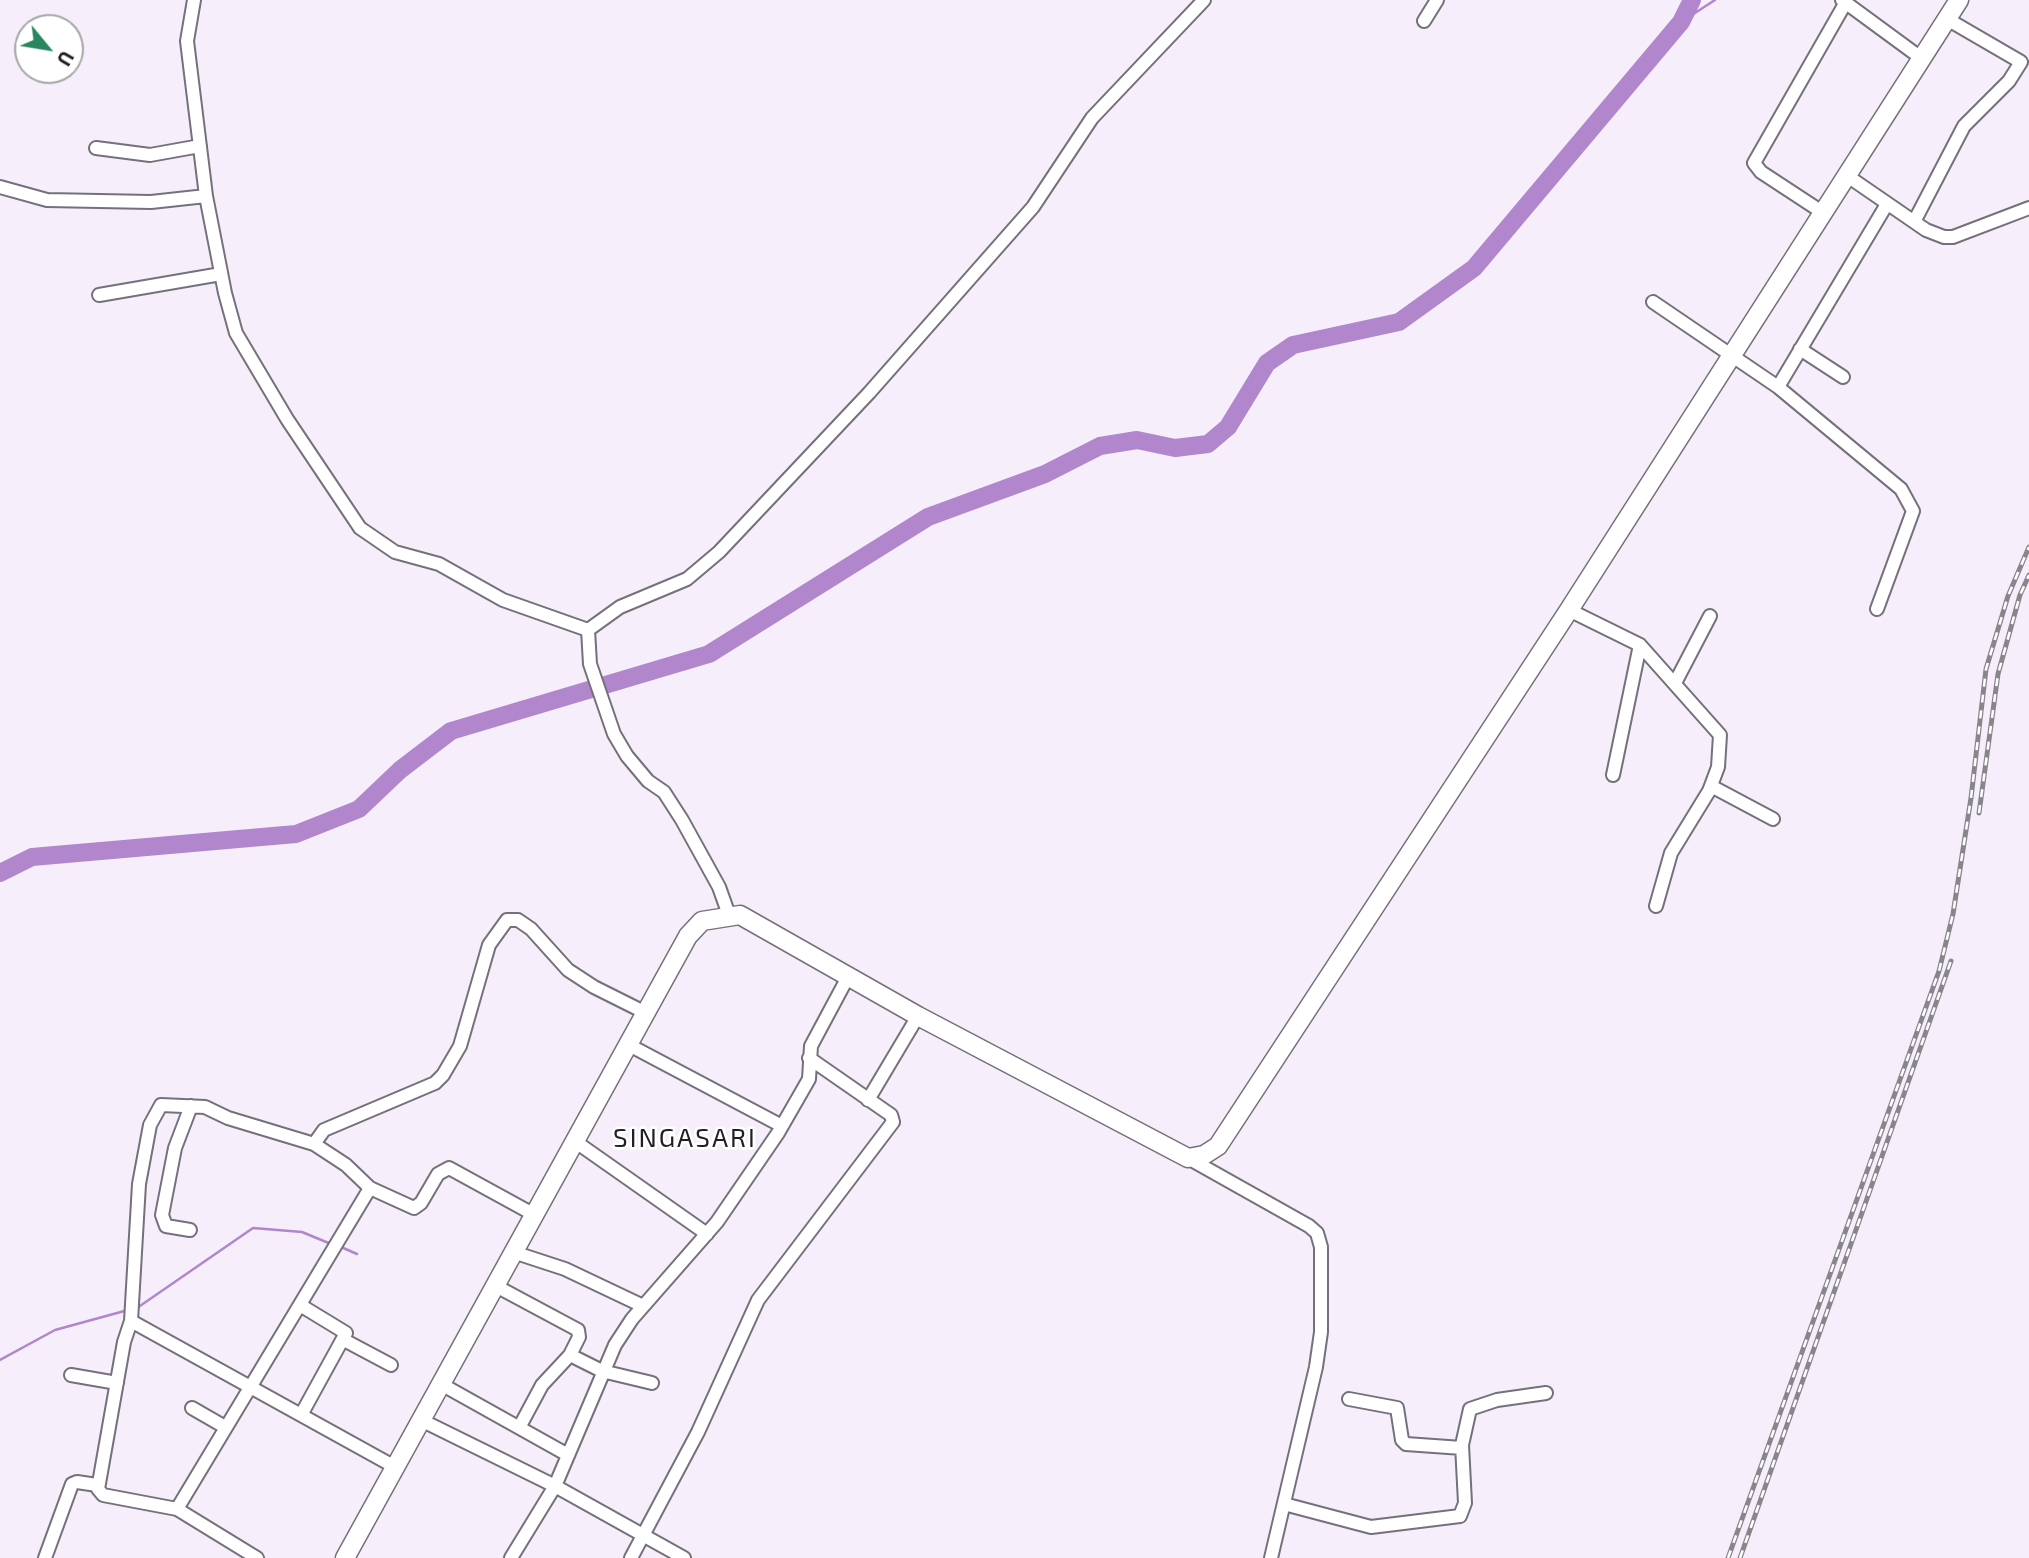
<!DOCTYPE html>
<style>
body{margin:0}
#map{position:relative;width:2029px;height:1558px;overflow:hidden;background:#f6effb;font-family:"Exo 2",sans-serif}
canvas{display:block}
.north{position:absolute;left:14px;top:14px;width:70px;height:70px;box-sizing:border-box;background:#fff;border:2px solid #a6a5a7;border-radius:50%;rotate:120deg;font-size:19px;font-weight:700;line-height:28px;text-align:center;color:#211f23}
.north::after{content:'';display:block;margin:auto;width:24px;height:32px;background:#28875f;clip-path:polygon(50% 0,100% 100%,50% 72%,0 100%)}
</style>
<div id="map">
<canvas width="2029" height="1558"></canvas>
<div class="north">U</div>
</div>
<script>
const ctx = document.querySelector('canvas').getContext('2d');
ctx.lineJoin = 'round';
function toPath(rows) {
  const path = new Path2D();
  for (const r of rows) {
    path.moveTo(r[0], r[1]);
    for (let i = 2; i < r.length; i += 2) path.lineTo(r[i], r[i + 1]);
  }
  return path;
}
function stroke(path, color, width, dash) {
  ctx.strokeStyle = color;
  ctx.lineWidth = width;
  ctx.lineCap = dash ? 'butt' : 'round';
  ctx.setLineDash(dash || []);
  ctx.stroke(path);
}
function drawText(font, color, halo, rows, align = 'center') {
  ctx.font = font + ' "Exo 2",sans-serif';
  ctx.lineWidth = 5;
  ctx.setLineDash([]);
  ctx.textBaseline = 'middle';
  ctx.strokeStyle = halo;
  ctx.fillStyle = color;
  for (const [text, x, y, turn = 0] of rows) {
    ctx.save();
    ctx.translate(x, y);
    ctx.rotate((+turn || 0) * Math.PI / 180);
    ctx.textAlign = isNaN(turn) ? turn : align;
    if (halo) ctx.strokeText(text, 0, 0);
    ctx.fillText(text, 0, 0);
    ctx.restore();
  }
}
stroke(toPath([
 [1681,22,1715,0],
 [341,1247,357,1254],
 [137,1308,253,1228,302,1232,331,1244],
 [0,1360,55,1330,128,1310]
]), '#b186cd', 2.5);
stroke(toPath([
 [0,873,32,857,296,834,359,809,400,770,451,731,709,654,928,517,1045,474,1100,446,1137,440,1175,448,1208,444,1228,427,1267,363,1293,345,1399,322,1474,268,1681,22,1692,0]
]), '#b186cd', 18);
const street = toPath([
 [194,0,187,41,206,196],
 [1842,0,1921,58],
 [1424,21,1437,0],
 [96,148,150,155,200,146],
 [1846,175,1926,230,1944,237,1953,237,2029,208],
 [0,187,47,200,151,202,206,196,225,293,236,333,287,419,360,528,395,552,439,564,503,600,588,630],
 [1822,212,1761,172,1754,163,1846,2],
 [1915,220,1964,126,2009,81,2021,62,1947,19],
 [99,295,221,274],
 [1653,302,1778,387,1901,489,1913,511,1877,609],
 [1800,349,1843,377],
 [1778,387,1887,204],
 [1569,610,1640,645,1720,735,1718,767,1709,791,1671,853,1656,906],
 [1675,683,1710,616],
 [1613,775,1640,645],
 [1711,786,1773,819],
 [729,915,719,887,682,820,664,792,648,781,627,756,614,734,590,664,588,630,620,607,687,579,719,552,869,393,1033,207,1092,118,1204,0],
 [629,1045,782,1126],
 [868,1100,918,1016],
 [576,1142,707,1234],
 [314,1144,324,1130,435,1083,443,1075,460,1046,489,945,507,920,518,920,531,929,568,970,594,987,646,1013],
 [1188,1158,1309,1226,1317,1233,1321,1247,1321,1332,1316,1367,1271,1558],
 [190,1230,166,1226,162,1215,175,1148,191,1106],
 [513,1252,565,1269,643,1306],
 [494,1285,578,1330,579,1337,570,1355],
 [300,1305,346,1333,301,1415],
 [131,1321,395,1467],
 [344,1340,391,1365],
 [71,1375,117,1383],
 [441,1384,568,1455],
 [1349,1399,1397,1408,1402,1440,1406,1444,1462,1448],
 [192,1408,225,1427],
 [421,1420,555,1486,684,1558],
 [520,1426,542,1385,570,1355,602,1371,652,1383],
 [1284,1504,1371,1527,1460,1516,1465,1503,1462,1445,1470,1409,1497,1400,1546,1393],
 [177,1509,370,1188,414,1208,421,1203,438,1174,449,1168,533,1214],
 [45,1558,72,1484,77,1482,97,1485],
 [257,1558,177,1509,103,1495,98,1489,124,1342,131,1321,139,1184,150,1125,161,1105,205,1107,228,1118,314,1144,346,1165,370,1188],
 [511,1558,555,1486,615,1345,632,1319,717,1222,778,1133,809,1079,811,1046,849,975],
 [631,1558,698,1432,758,1300,893,1122,891,1115,809,1058]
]);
const secondary = toPath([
 [345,1558,688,936,702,921,740,915,918,1016,1188,1158,1204,1155,1218,1146,1569,610,1959,0]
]);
stroke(street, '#75707a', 16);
stroke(secondary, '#75707a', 21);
stroke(street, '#fff', 12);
stroke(secondary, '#fff', 18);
const rail = toPath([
 [1979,813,1998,674,2020,595,2029,575],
 [1728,1558,1939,971,1953,914,1971,798,1986,669,2008,596,2029,547],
 [1740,1558,1951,961]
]);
stroke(rail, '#89858d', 5);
stroke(rail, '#fff', 2.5, [8]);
ctx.letterSpacing = '2px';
drawText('26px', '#211f23', '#fff', [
 ["SINGASARI",685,1138]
]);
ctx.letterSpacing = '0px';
</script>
